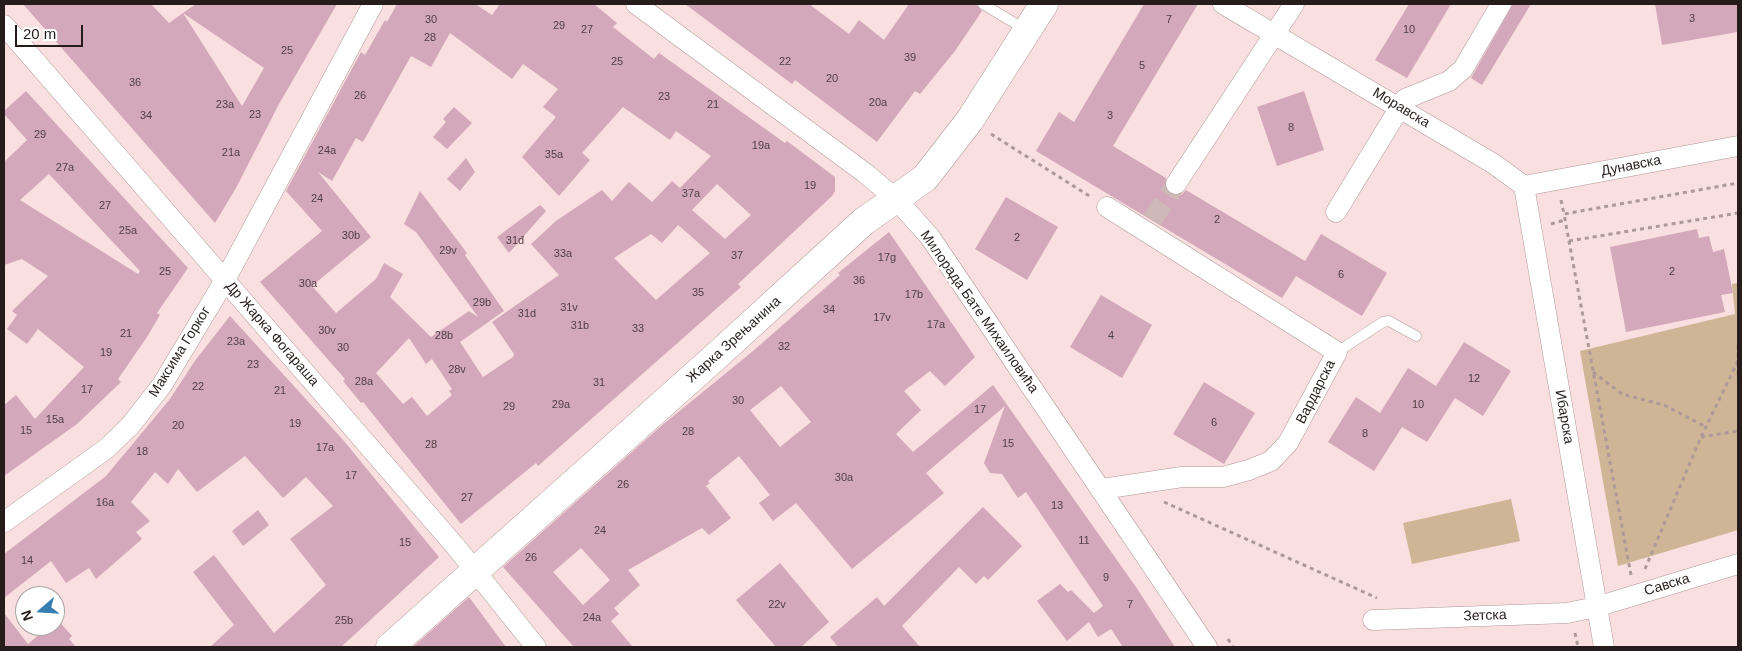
<!DOCTYPE html>
<meta charset="utf-8">
<style>
body{margin:0}
#map{position:relative;width:1742px;height:651px;overflow:hidden;background:#f9dfdf;font-family:Arial,sans-serif}
canvas{display:block}
.frame{position:absolute;inset:0;border:5px solid #261c1c;pointer-events:none}
.north{position:absolute;left:15px;top:586px;width:50px;height:50px;box-sizing:border-box;background:#fff;border:1px solid #a8a4a4;border-radius:50%;rotate:251deg;font-size:14px;font-weight:700;line-height:20px;text-align:center;color:#261c1c}
.north::after{content:'';display:block;margin:auto;width:18px;height:22px;background:#357eb2;clip-path:polygon(50% 0,100% 100%,50% 72%,0 100%)}
.scale{position:absolute;left:15px;top:25px;width:68px;height:22px;box-sizing:border-box;border:2px solid #261c1c;border-top:0;padding-left:6px;font-size:15px;line-height:18px;white-space:nowrap;color:#261c1c;-webkit-text-stroke:4px #fff;paint-order:stroke}
</style>
<div id="map">
<canvas width="1742" height="651"></canvas>
<div class="frame"></div>
<div class="north">N</div>
<div class="scale">20 m</div>
</div>
<script>
const ctx = document.querySelector('canvas').getContext('2d');
ctx.lineJoin = 'round';
function fillPath(path, color) {
  ctx.fillStyle = color;
  ctx.fill(path, 'evenodd');
}
function toPath(rows) {
  const path = new Path2D();
  for (const r of rows) {
    path.moveTo(r[0], r[1]);
    for (let i = 2; i < r.length; i += 2) path.lineTo(r[i], r[i + 1]);
  }
  return path;
}
function stroke(path, color, width, dash) {
  ctx.strokeStyle = color;
  ctx.lineWidth = width;
  ctx.lineCap = dash ? 'butt' : 'round';
  ctx.setLineDash(dash || []);
  ctx.stroke(path);
}
function drawText(font, color, halo, rows, align = 'center') {
  ctx.font = font + ' Arial,sans-serif';
  ctx.lineWidth = 4;
  ctx.setLineDash([]);
  ctx.textBaseline = 'middle';
  ctx.strokeStyle = halo;
  ctx.fillStyle = color;
  for (const [text, x, y, turn = 0] of rows) {
    ctx.save();
    ctx.translate(x, y);
    ctx.rotate((+turn || 0) * Math.PI / 180);
    ctx.textAlign = isNaN(turn) ? turn : align;
    if (halo) ctx.strokeText(text, 0, 0);
    ctx.fillText(text, 0, 0);
    ctx.restore();
  }
}
fillPath(toPath([
 [1738,283,1738,530,1618,566,1580,351,1735,314,1732,284],
 [1511,499,1520,541,1412,564,1403,523]
]), '#ceb595');
fillPath(toPath([
 [23,4,151,4,169,23,183,13,242,106,264,68,183,13,196,4,337,4,279,104,236,188,215,223],
 [397,4,475,4,492,15,500,4,594,4,617,23,613,27,654,59,659,53,785,143,787,141,835,177,835,191,832,196,738,284,741,287,538,466,536,463,461,524,363,402,361,403,343,381,345,379,260,282,322,231,286,191,361,52,365,55,385,20,387,22],
 [450,33,512,79,523,64,558,89,543,107,556,117,522,157,559,196,590,160,582,153,623,107,670,140,676,131,711,156,680,188,672,181,652,202,629,182,612,201,602,190,556,221,531,244,559,275,492,322,514,354,513,357,483,377,460,342,504,311,465,255,467,253,420,191,404,224,416,232,478,317,469,311,431,337,390,297,403,274,384,263,376,279,336,313,312,286,371,237,318,172,332,181,356,138,363,142,411,56,431,67],
 [717,184,751,215,725,239,692,210],
 [678,225,710,253,656,300,614,258,651,234,662,243],
 [409,338,426,364,432,359,452,389,449,391,452,395,427,416,412,397,403,404,376,373],
 [685,4,809,4,849,34,859,20,884,40,909,4,976,4,982,11,955,51,920,94,915,91,877,142,795,80,792,84],
 [1144,4,1198,4,1113,146,1166,178,1165,189,1170,194,1181,195,1186,190,1305,261,1321,234,1387,273,1362,316,1296,276,1282,298,1036,151,1059,112,1074,122],
 [1409,4,1451,4,1407,78,1375,60],
 [1513,4,1531,4,1482,85,1471,78],
 [1655,4,1738,4,1738,32,1662,45],
 [26,91,188,268,157,313,160,315,147,337,118,379,121,382,77,424,4,476,4,405,16,395,35,419,84,367,38,329,27,344,7,329,17,315,12,311,48,276,22,259,4,265,4,162,27,140,4,114,4,111],
 [49,174,140,271,138,274,20,200],
 [1304,91,1324,150,1277,166,1257,107],
 [454,107,472,123,447,149,433,137,446,122,443,119],
 [466,158,475,172,460,191,447,179],
 [1006,197,1058,227,1027,280,975,249],
 [540,205,546,211,509,253,497,237],
 [1697,229,1699,238,1709,236,1713,252,1724,249,1733,293,1721,295,1725,312,1626,332,1610,247],
 [889,232,975,357,945,386,930,371,904,391,921,410,896,434,913,452,993,385,1136,587,1175,647,1123,647,1111,629,1098,637,1089,622,1067,641,1037,601,1060,584,1068,592,1071,590,1094,613,1103,606,1026,492,1018,498,1002,474,990,473,984,463,1005,406,926,473,944,493,852,569,796,503,773,521,759,503,770,495,739,456,708,481,710,483,706,486,731,518,709,535,702,528,628,570,640,585,614,608,619,614,611,621,633,647,574,647,503,567,660,427,753,351,840,275,838,273],
 [781,386,811,422,780,447,750,410],
 [581,548,610,580,583,605,553,572],
 [1101,295,1152,325,1122,378,1070,347],
 [230,316,344,441,439,557,341,647,210,647,234,625,193,572,214,555,274,633,326,585,290,539,333,506,306,477,283,498,245,456,197,492,178,469,168,484,155,472,131,502,150,521,136,532,142,539,96,579,89,568,66,583,51,561,4,598,4,554,106,476,170,399,194,362],
 [1464,342,1511,371,1483,416,1455,398,1427,442,1402,427,1374,471,1328,442,1356,397,1380,413,1408,368,1436,386],
 [1204,382,1255,413,1224,464,1173,434],
 [983,507,1022,546,988,580,984,576,976,584,959,567,902,626,920,647,838,647,830,637,877,597,884,606],
 [258,510,269,525,243,546,232,531],
 [780,563,829,622,801,647,776,647,736,600],
 [469,597,506,647,413,647],
 [4,613,28,644,49,626,55,626,57,619,72,636,69,639,76,647,4,647]
]), '#d3a8ba');
stroke(toPath([
 [1152,220,1176,184]
]), '#cfb8b8', 20, [20, 10]);
const lane = toPath([
 [983,4,1026,30],
 [1337,352,1383,322,1389,321,1416,336]
]);
const street = toPath([
 [636,4,865,173,896,199,930,237,1207,647],
 [1223,4,1494,164,1524,186],
 [4,25,456,547,536,647],
 [1176,184,1294,4],
 [1524,186,1604,647],
 [1524,186,1738,146],
 [1336,212,1405,99,1449,81,1463,69,1501,4],
 [1102,489,1182,477,1223,477,1249,470,1271,461,1288,443,1337,352,1107,207],
 [4,522,106,449,130,426,162,385,225,280,373,4],
 [1373,620,1567,613,1596,607,1738,564]
]);
const secondary = toPath([
 [390,647,713,359,863,222,925,178,970,120,1044,4]
]);
stroke(lane, '#b09898', 11);
stroke(street, '#b09898', 21);
stroke(secondary, '#b09898', 29);
stroke(toPath([
 [991,134,1091,197],
 [1561,200,1564,214],
 [1551,224,1565,220],
 [1569,241,1738,213],
 [1738,363,1738,380],
 [1593,372,1622,394,1664,405,1706,427],
 [1701,437,1738,431],
 [1164,502,1377,598],
 [1645,569,1701,437,1738,361,1738,342],
 [1631,575,1564,214,1738,183],
 [1575,633,1578,647],
 [1228,639,1233,647]
]), '#ad9999', 3, [4, 4]);
stroke(lane, '#fff', 10);
stroke(street, '#fff', 20);
stroke(secondary, '#fff', 28);
drawText('11px', '#513f44', null, [
 ["3",1692,19],
 ["30",431,20],
 ["7",1169,20],
 ["29",559,26],
 ["27",587,30],
 ["10",1409,30],
 ["28",430,38],
 ["25",287,51],
 ["39",910,58],
 ["25",617,62],
 ["22",785,62],
 ["5",1142,66],
 ["20",832,79],
 ["36",135,83],
 ["26",360,96],
 ["23",664,97],
 ["20a",878,103],
 ["23a",225,105],
 ["21",713,105],
 ["23",255,115],
 ["34",146,116],
 ["3",1110,116],
 ["8",1291,128],
 ["29",40,135],
 ["19a",761,146],
 ["24a",327,151],
 ["21a",231,153],
 ["35a",554,155],
 ["27a",65,168],
 ["19",810,186],
 ["37a",691,194],
 ["24",317,199],
 ["27",105,206],
 ["2",1217,220],
 ["25a",128,231],
 ["30b",351,236],
 ["2",1017,238],
 ["31đ",515,241],
 ["29v",448,251],
 ["33a",563,254],
 ["37",737,256],
 ["17g",887,258],
 ["25",165,272],
 ["2",1672,272],
 ["6",1341,275],
 ["36",859,281],
 ["30a",308,284],
 ["35",698,293],
 ["17b",914,295],
 ["29b",482,303],
 ["31v",569,308],
 ["34",829,310],
 ["31d",527,314],
 ["17v",882,318],
 ["17a",936,325],
 ["31b",580,326],
 ["33",638,329],
 ["30v",327,331],
 ["21",126,334],
 ["28b",444,336],
 ["4",1111,336],
 ["23a",236,342],
 ["32",784,347],
 ["30",343,348],
 ["19",106,353],
 ["23",253,365],
 ["28v",457,370],
 ["12",1474,379],
 ["28a",364,382],
 ["31",599,383],
 ["22",198,387],
 ["17",87,390],
 ["21",280,391],
 ["30",738,401],
 ["29a",561,405],
 ["10",1418,405],
 ["29",509,407],
 ["17",980,410],
 ["15a",55,420],
 ["6",1214,423],
 ["19",295,424],
 ["20",178,426],
 ["15",26,431],
 ["28",688,432],
 ["8",1365,434],
 ["15",1008,444],
 ["28",431,445],
 ["17a",325,448],
 ["18",142,452],
 ["17",351,476],
 ["30a",844,478],
 ["26",623,485],
 ["27",467,498],
 ["16a",105,503],
 ["13",1057,506],
 ["24",600,531],
 ["11",1084,541],
 ["15",405,543],
 ["26",531,558],
 ["14",27,561],
 ["9",1106,578],
 ["22v",777,605],
 ["7",1130,605],
 ["24a",592,618],
 ["25b",344,621]
]);
drawText('14px', '#261c1c', '#fff', [
 ["Моравска",1401,108,31],
 ["Дунавска",1631,166,-11],
 ["Милорада Бате Михаиловића",979,312,55],
 ["Др Жарка Фогараша",272,334,49],
 ["Жарка Зрењанина",734,340,-42],
 ["Максима Горког",180,352,-58],
 ["Вардарска",1316,392,-63],
 ["Ибарска",1564,417,80],
 ["Савска",1667,585,-17],
 ["Зетска",1485,616,-2]
]);
</script>
